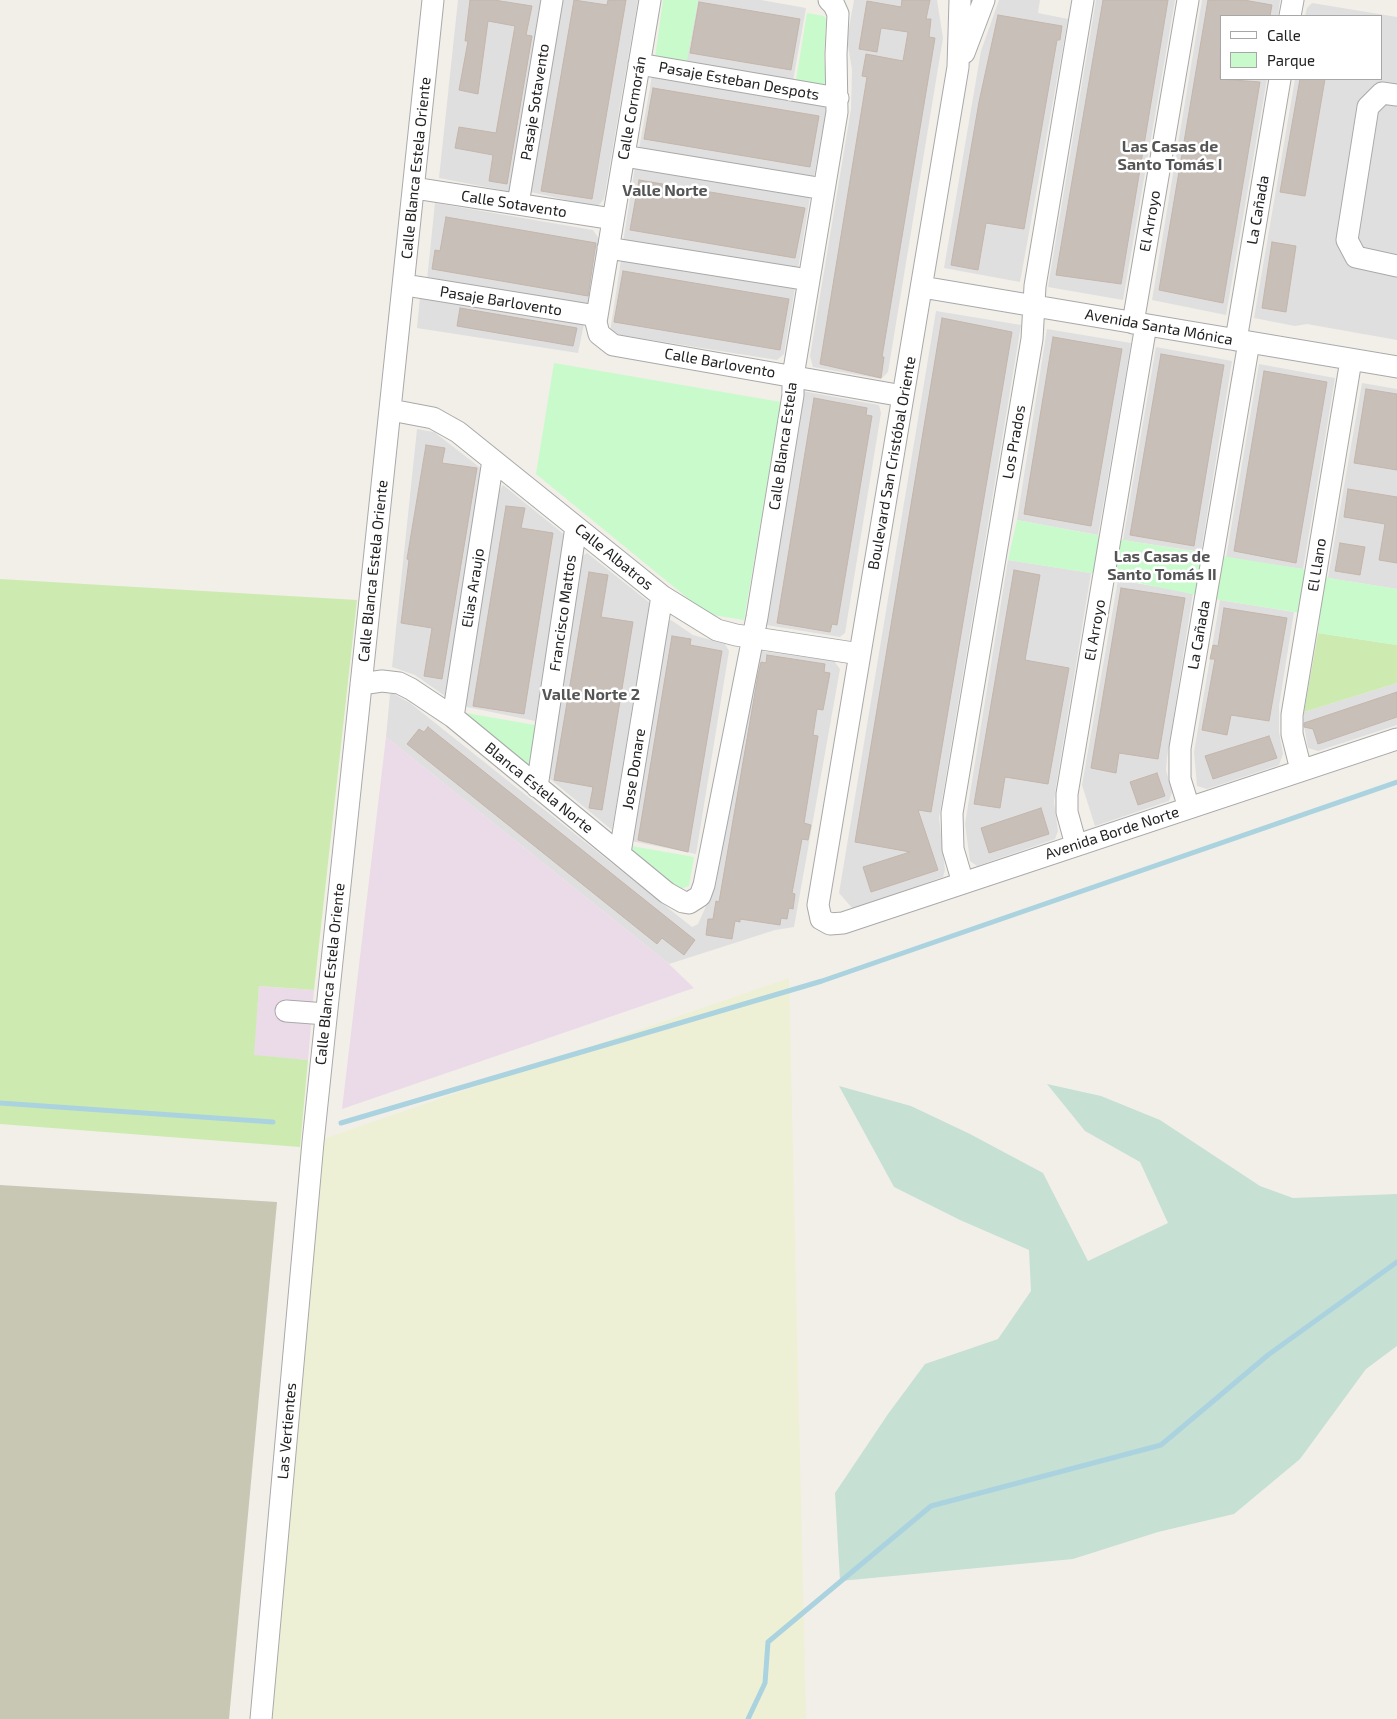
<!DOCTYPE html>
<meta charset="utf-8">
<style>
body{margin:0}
#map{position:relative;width:1397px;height:1719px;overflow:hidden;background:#f2efe9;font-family:"Exo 2",sans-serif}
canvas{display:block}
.legend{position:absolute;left:1220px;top:15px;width:162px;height:65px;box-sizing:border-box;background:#fff;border:1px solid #a7a7a7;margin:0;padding:6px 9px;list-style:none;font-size:15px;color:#222}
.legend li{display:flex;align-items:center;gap:10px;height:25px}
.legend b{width:25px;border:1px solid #a7a7a7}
</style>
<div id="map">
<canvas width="1397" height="1719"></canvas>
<ul class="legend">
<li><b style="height:6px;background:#fff"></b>Calle</li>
<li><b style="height:14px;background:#c8facc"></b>Parque</li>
</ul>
</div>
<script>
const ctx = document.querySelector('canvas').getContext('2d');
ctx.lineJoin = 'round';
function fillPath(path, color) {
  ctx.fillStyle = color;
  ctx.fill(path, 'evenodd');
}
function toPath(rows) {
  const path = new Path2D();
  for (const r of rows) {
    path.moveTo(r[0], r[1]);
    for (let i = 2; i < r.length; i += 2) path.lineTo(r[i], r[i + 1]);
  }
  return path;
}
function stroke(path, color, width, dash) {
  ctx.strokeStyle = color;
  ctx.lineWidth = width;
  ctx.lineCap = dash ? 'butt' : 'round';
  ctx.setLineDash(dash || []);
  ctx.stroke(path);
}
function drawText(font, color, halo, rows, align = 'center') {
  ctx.font = font + ' "Exo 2",sans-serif';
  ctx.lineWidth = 5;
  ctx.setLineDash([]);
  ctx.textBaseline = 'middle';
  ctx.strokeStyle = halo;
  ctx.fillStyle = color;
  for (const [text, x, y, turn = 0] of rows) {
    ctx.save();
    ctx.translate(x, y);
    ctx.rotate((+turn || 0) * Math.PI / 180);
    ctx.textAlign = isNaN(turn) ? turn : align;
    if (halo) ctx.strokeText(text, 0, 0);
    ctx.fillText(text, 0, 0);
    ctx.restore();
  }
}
fillPath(toPath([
 [458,0,544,0,512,192,439,178],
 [562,0,638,0,604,199,597,207,531,192],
 [698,0,761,0,806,8,793,81,686,63],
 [854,0,937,0,943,38,888,372,881,379,813,367,810,356,851,109,852,70,847,39],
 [999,0,1040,0,1038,13,1068,19,1020,282,944,268,981,51],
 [1096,0,1175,0,1123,300,1048,287],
 [1202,0,1280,0,1278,16,1221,16,1221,79,1267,79,1226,315,1152,300],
 [1312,3,1397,17,1397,340,1307,324,1295,326,1254,318,1295,79,1381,79,1381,16,1305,16,1307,8],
 [652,76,827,106,814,177,639,149],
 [635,167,810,197,798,269,623,242],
 [435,203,593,230,599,239,587,308,427,280],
 [621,260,795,288,784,354,777,360,620,335,610,332],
 [420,297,584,324,578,353,417,328],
 [936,311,1021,325,939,818,945,870,943,877,853,909,839,893],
 [1047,329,1131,343,1098,535,1017,520],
 [1156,347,1232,361,1201,552,1123,540],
 [1259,364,1335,378,1303,569,1226,558],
 [1362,383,1397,389,1397,589,1328,578],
 [802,391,879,405,881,413,845,633,840,637,766,625],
 [417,429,434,432,482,469,445,696,415,675,392,667],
 [503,485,566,536,535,721,462,706,499,491],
 [587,553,650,603,612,830,544,774,581,557],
 [1008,560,1091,573,1056,786,1054,802,1058,831,1055,839,977,866,970,861,965,824],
 [1118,580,1193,593,1167,758,1166,770,1172,792,1169,801,1095,826,1082,785],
 [1220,600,1294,612,1279,706,1279,732,1283,754,1279,765,1207,789,1197,786,1194,752],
 [671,620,693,635,725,644,729,651,696,854,626,840,663,625],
 [762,651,834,661,840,669,794,927,775,930,669,964,386,737,390,694,394,694,410,703,692,927,698,924,716,884,754,657],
 [1397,683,1397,725,1318,751,1308,748,1303,720,1304,712]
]), '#e0dfdf');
fillPath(toPath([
 [386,737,669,964,694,988,342,1109],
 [259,986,314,990,308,1060,253,1056]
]), '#ebdbe8');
fillPath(toPath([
 [0,1185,277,1202,229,1719,0,1719]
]), '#c7c7b4');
fillPath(toPath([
 [789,978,806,1719,271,1719,300,1147]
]), '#eef0d5');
fillPath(toPath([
 [0,579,357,600,314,990,259,986,254,1055,308,1060,300,1147,0,1124],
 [1318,633,1397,645,1397,683,1304,712]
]), '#cdebb0');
fillPath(toPath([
 [1047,1084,1101,1096,1160,1120,1260,1186,1293,1198,1397,1194,1397,1346,1366,1369,1300,1459,1234,1514,1158,1532,1073,1559,840,1581,835,1493,888,1414,925,1364,998,1339,1031,1291,1029,1250,960,1220,894,1187,839,1086,911,1106,970,1134,1043,1173,1088,1261,1168,1223,1140,1162,1085,1131]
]), '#c6e0d4');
fillPath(toPath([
 [663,0,698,0,686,66,655,58],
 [807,13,824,16,826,19,824,58,827,87,795,86],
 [554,363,781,402,744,620,707,614,536,474],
 [1017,520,1123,540,1303,569,1328,578,1397,589,1397,645,1318,633,1320,616,1220,600,1091,573,1008,560],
 [460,712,535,725,530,768],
 [626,845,694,857,689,886,680,889]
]), '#c8facc');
stroke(toPath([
 [0,1103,273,1122],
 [341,1123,822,981,1397,782],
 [748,1719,765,1683,768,1642,931,1506,1161,1445,1268,1355,1397,1262]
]), '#aad3df', 5);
const building = toPath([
 [470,0,494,0,532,6,526,35,532,36,507,184,489,181,493,155,455,148,459,127,496,133,515,26,488,21,478,94,459,90,468,41,465,41,470,0],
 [574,0,607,5,608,0,626,0,592,199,541,191,574,0],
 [902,0,930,0,926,19,931,19,929,37,935,38,882,357,884,357,881,378,820,364,867,77,862,76,866,54,903,61,908,32,881,28,877,52,859,49,867,1,901,7,902,0],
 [1103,0,1168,0,1121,284,1056,275,1103,0],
 [1208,0,1244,0,1272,5,1270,16,1221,16,1220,79,1260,82,1223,303,1159,290,1208,0],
 [699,2,800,19,791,70,690,53,699,2],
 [998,15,1062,26,1060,40,1057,40,1024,229,986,223,978,270,951,265,979,102,998,15],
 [1300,79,1325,79,1305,196,1280,192,1300,79],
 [653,88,819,116,810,167,644,139,653,88],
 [639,180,805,208,795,258,630,230,639,180],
 [446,217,596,243,588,296,432,269,435,250,440,251,446,217],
 [1272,242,1296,246,1286,312,1262,308,1272,242],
 [623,271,789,299,780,350,614,322,623,271],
 [460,308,577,328,573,346,457,326,460,308],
 [942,318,1012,332,931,812,918,810,938,870,871,892,863,867,910,852,855,842,942,318],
 [1053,337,1122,349,1091,526,1024,514,1053,337],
 [1161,354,1224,365,1194,546,1130,535,1161,354],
 [1264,371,1327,382,1296,563,1234,551,1264,371],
 [1366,389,1397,394,1397,470,1354,463,1366,389],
 [814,398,867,408,866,415,872,416,837,625,832,624,830,632,777,623,814,398],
 [426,445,445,448,442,463,477,468,442,679,424,676,432,628,401,623,409,560,407,559,426,445],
 [1348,489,1397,497,1397,563,1379,560,1385,524,1344,517,1348,489],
 [506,506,525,508,521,528,553,533,524,714,473,706,506,506],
 [1340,543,1365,547,1360,575,1335,571,1340,543],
 [1014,570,1040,575,1025,660,1069,668,1048,784,1005,777,1000,808,974,804,1014,570],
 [589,572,608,575,601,617,633,622,602,810,589,808,593,787,554,780,589,572],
 [1121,588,1185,598,1158,759,1119,753,1116,773,1091,768,1121,588],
 [1224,608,1287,618,1269,721,1231,715,1227,735,1202,730,1215,659,1210,659,1213,645,1218,646,1224,608],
 [672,636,691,639,690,645,722,651,688,852,638,840,672,636],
 [767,655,825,664,824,672,830,673,823,710,817,709,813,735,818,736,804,823,811,825,808,840,802,839,792,893,795,894,793,909,789,908,787,919,781,918,780,925,740,919,740,922,735,921,732,939,706,935,708,919,713,919,716,901,719,902,758,675,761,662,766,663,767,655],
 [1397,692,1397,717,1318,744,1313,729,1304,727,1304,723,1397,692],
 [428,727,695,940,684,955,662,938,657,944,407,744,419,729,424,732,428,727],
 [1269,736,1277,758,1213,779,1205,756,1269,736],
 [1157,773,1165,796,1138,805,1130,782,1157,773],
 [1041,808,1049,834,989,853,981,828,1041,808]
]);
fillPath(building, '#c7bfb8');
stroke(building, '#c4b6ab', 1);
const minor = toPath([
 [650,0,596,322,599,334,613,345,903,396],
 [960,0,958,67,818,905,821,919,830,924,843,923,1397,739],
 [1290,16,1293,0],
 [964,53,984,0],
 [639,64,838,98],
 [1397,95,1382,93,1368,107,1347,240,1356,257,1397,266],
 [624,156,824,189],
 [414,188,613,219],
 [518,204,552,0],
 [608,248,809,280],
 [405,285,597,316],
 [922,287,1397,367],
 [1133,323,1188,0],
 [1236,340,1280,79],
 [391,410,433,418,458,432,662,596,717,630,736,635,860,654],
 [361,684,382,681,399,683,411,689,453,717,667,893,683,902,689,903,700,896,704,885,757,617,793,395,793,376,837,112,836,54,838,14,834,5,829,0],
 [453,717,493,460],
 [1301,770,1292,734,1292,715,1351,360],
 [537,787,576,527],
 [1189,808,1180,779,1180,748,1249,342],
 [1076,845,1067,812,1067,794,1146,325],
 [620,853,662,596],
 [963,883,953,849,952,813,1032,339,1035,286,1083,0],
 [286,1011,326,1014],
 [261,1719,313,1142,433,0]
]);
stroke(minor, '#a9a9a9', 23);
stroke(minor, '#fff', 21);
drawText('15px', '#222', '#fff', [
 ["Pasaje Esteban Despots",739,81,10],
 ["Pasaje Sotavento",535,102,-81],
 ["Calle Cormorán",632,108,-80],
 ["Calle Blanca Estela Oriente",416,168,-84],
 ["Calle Sotavento",514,204,9],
 ["La Cañada",1258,210,-80],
 ["El Arroyo",1150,221,-80],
 ["Pasaje Barlovento",501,301,9],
 ["Avenida Santa Mónica",1159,327,10],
 ["Calle Barlovento",720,363,10],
 ["Los Prados",1014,442,-80],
 ["Calle Blanca Estela",783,446,-82],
 ["Boulevard San Cristóbal Oriente",892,463,-80],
 ["Calle Albatros",614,557,39],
 ["El Llano",1317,565,-81],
 ["Calle Blanca Estela Oriente",373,571,-84],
 ["Elias Araujo",473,588,-81],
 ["Francisco Mattos",563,613,-82],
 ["El Arroyo",1095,630,-80],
 ["La Cañada",1199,635,-80],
 ["Jose Donare",634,769,-81],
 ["Blanca Estela Norte",539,788,39],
 ["Avenida Borde Norte",1112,833,-18],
 ["Calle Blanca Estela Oriente",330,974,-84],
 ["Las Vertientes",287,1431,-85]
]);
drawText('bold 16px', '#555', '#fff', [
 ["Las Casas de",1170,147],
 ["Santo Tomás I",1170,165],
 ["Valle Norte",665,191],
 ["Las Casas de",1162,557],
 ["Santo Tomás II",1162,575],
 ["Valle Norte 2",591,695]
]);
</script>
